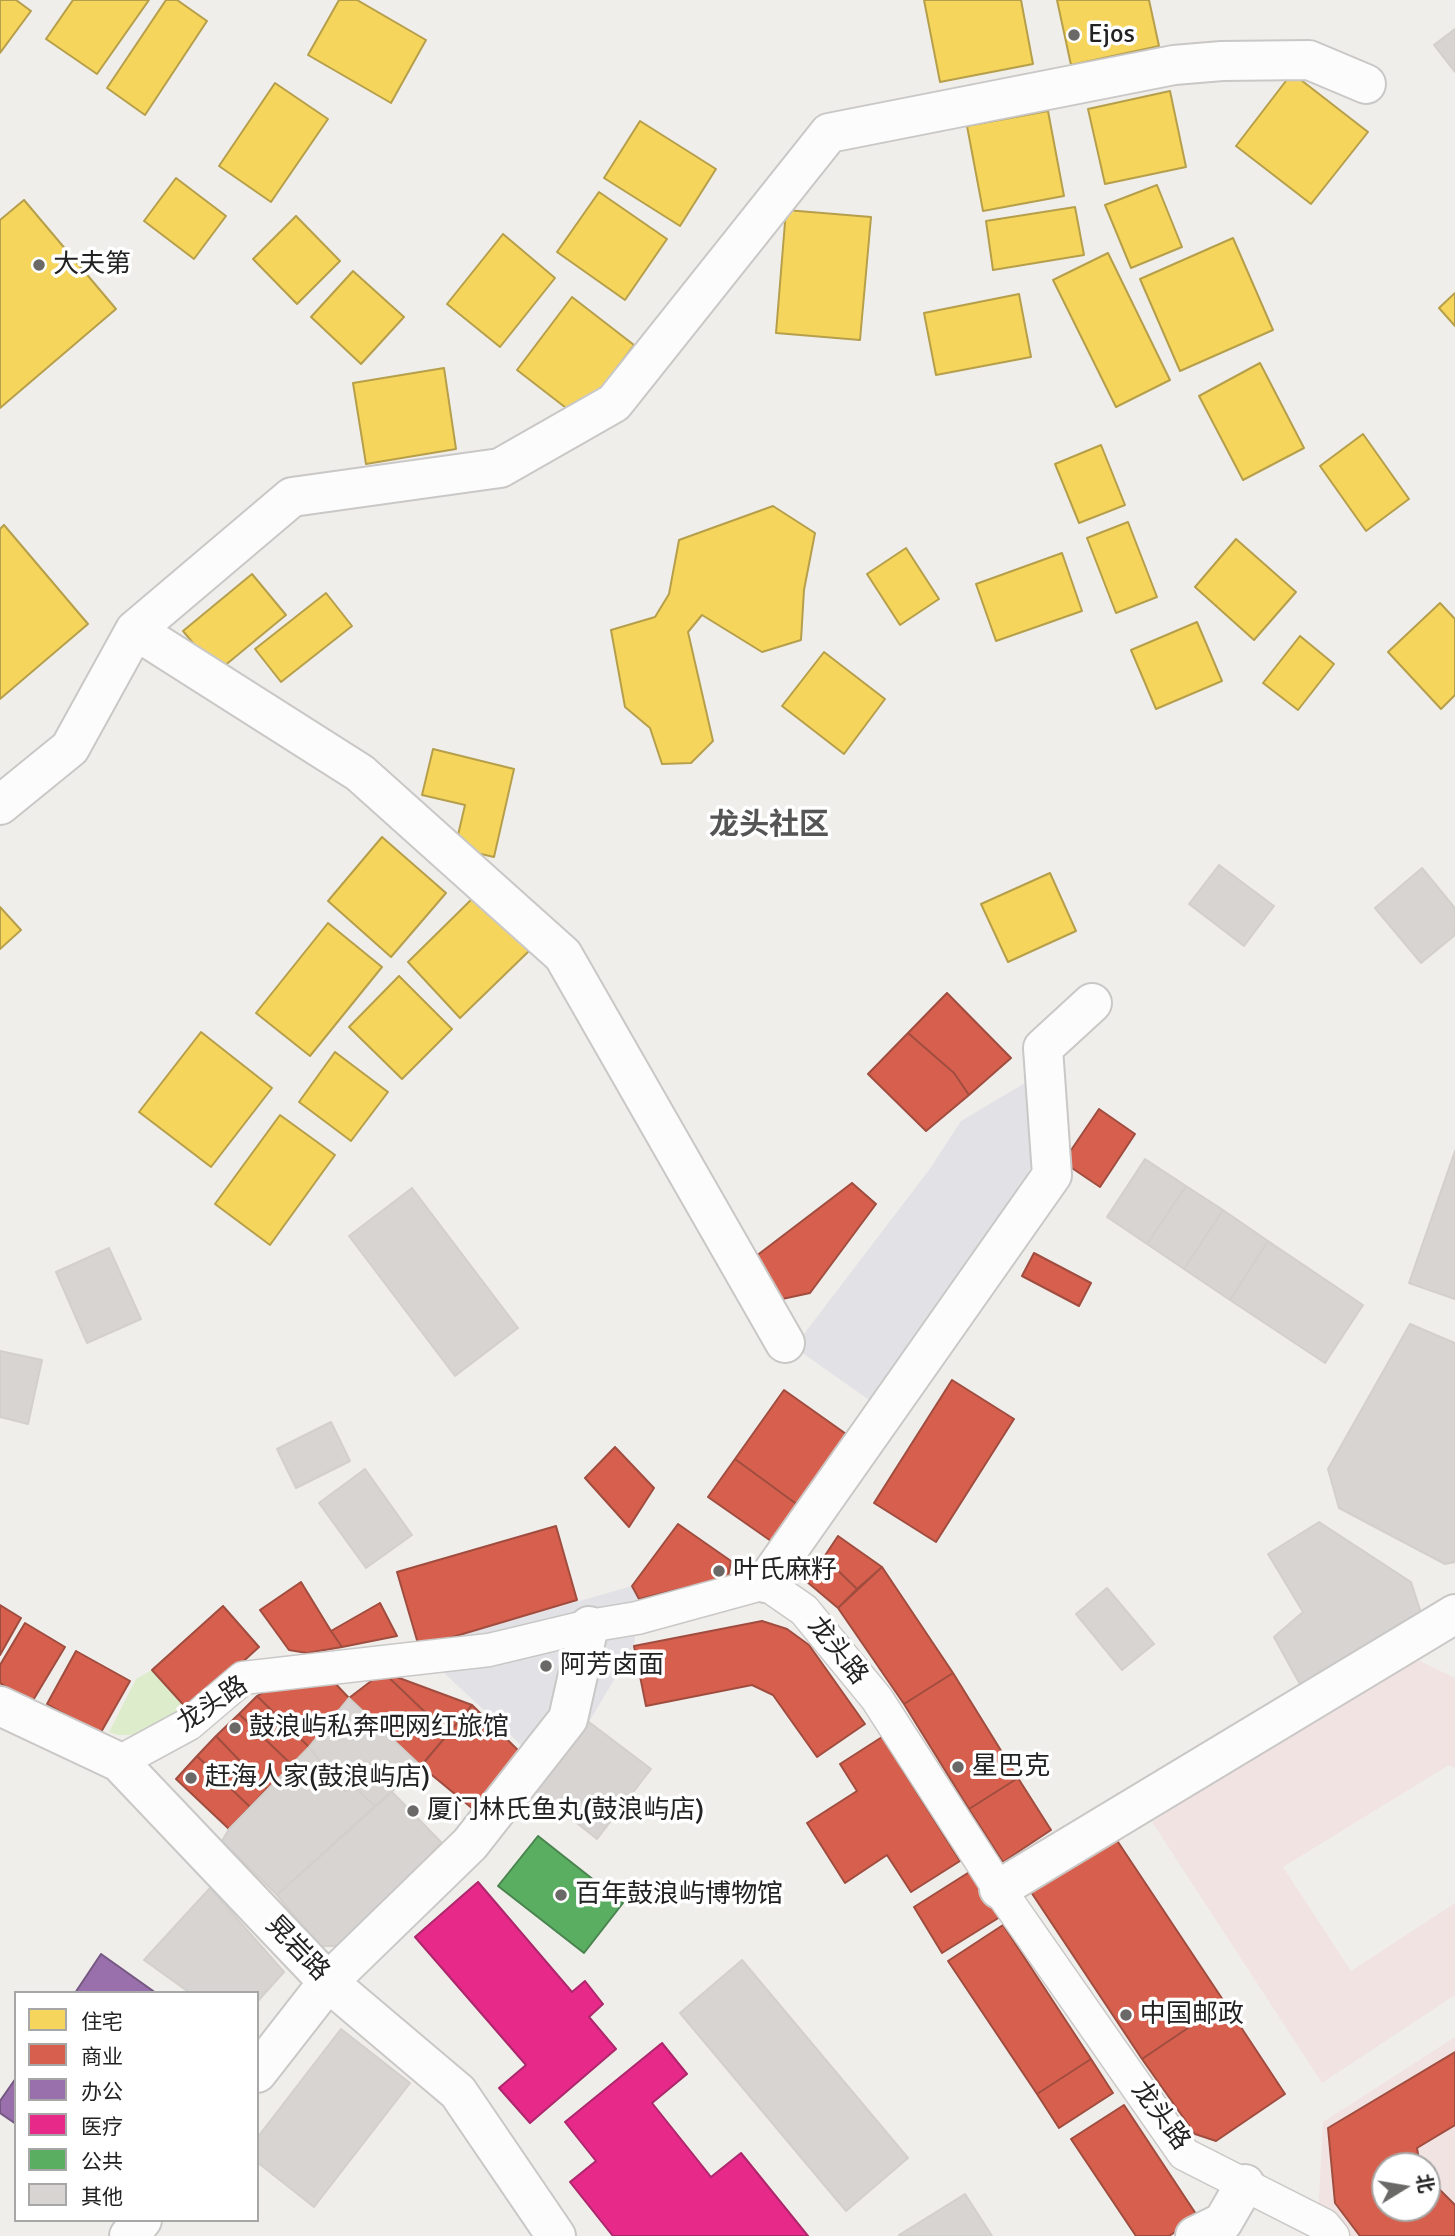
<!DOCTYPE html>
<meta charset="utf-8">
<style>
body{margin:0}
#map{position:relative;width:1455px;height:2236px;overflow:hidden;background:#f0eeeb;font-family:Signika,"Noto Sans SC",sans-serif}
canvas{display:block}
.legend{position:absolute;left:14px;top:1991px;width:245px;height:231px;box-sizing:border-box;background:#fff;border:2px solid #a7a7a7;margin:0;padding:9px 12px;list-style:none;font-size:21px;color:#222}
.legend li{display:flex;align-items:center;gap:14px;height:35px}
.legend b{width:35px;border:2px solid #a7a7a7}
.north{position:absolute;left:1371px;top:2152px;width:70px;height:70px;box-sizing:border-box;background:#fff;border:2px solid #a7a7a7;border-radius:50%;rotate:79deg;font-size:19px;font-weight:700;line-height:28px;text-align:center;color:#222}
.north::after{content:'';display:block;margin:auto;width:24px;height:32px;background:#6a6968;clip-path:polygon(50% 0,100% 100%,50% 72%,0 100%)}
</style>
<div id="map">
<canvas width="1455" height="2236"></canvas>
<ul class="legend">
<li><b style="height:19px;background:#f6d55c"></b>住宅</li>
<li><b style="height:19px;background:#d6604d"></b>商业</li>
<li><b style="height:19px;background:#9970ab"></b>办公</li>
<li><b style="height:19px;background:#e7298a"></b>医疗</li>
<li><b style="height:19px;background:#5aae61"></b>公共</li>
<li><b style="height:19px;background:#d7d4d2"></b>其他</li>
</ul>
<div class="north">北</div>
</div>
<script>
const ctx = document.querySelector('canvas').getContext('2d');
ctx.lineJoin = 'round';
function fillPath(path, color) {
  ctx.fillStyle = color;
  ctx.fill(path, 'evenodd');
}
function toPath(rows) {
  const path = new Path2D();
  for (const r of rows) {
    path.moveTo(r[0], r[1]);
    for (let i = 2; i < r.length; i += 2) path.lineTo(r[i], r[i + 1]);
  }
  return path;
}
function stroke(path, color, width, dash) {
  ctx.strokeStyle = color;
  ctx.lineWidth = width;
  ctx.lineCap = dash ? 'butt' : 'round';
  ctx.setLineDash(dash || []);
  ctx.stroke(path);
}
function drawText(font, color, halo, rows, align = 'center') {
  ctx.font = font + ' Signika,"Noto Sans SC",sans-serif';
  ctx.lineWidth = 7;
  ctx.setLineDash([]);
  ctx.textBaseline = 'middle';
  ctx.strokeStyle = halo;
  ctx.fillStyle = color;
  for (const [text, x, y, turn = 0] of rows) {
    ctx.save();
    ctx.translate(x, y);
    ctx.rotate((+turn || 0) * Math.PI / 180);
    ctx.textAlign = isNaN(turn) ? turn : align;
    if (halo) ctx.strokeText(text, 0, 0);
    ctx.fillText(text, 0, 0);
    ctx.restore();
  }
}
fillPath(toPath([
 [1416,1659,1455,1678,1455,1768,1449,1765,1283,1867,1351,1971,1455,1903,1455,1995,1322,2083,1152,1822,1223,1775,1225,1777],
 [1455,2037,1455,2236,1317,2236,1323,2122],
 [1385,2166,1427,2166,1427,2208,1385,2208]
]), '#f1e3e1');
fillPath(toPath([
 [152,1670,189,1711,142,1735,118,1735,109,1732,136,1679]
]), '#ddeccb');
fillPath(toPath([
 [1030,1080,1034,1158,1012,1212,886,1412,794,1347,929,1170,961,1121],
 [632,1586,639,1599,634,1646,589,1722,550,1772,427,1657,419,1647]
]), '#e2e1e5');
const homes = toPath([
 [0,0,16,0,31,11,0,53,0,0],
 [73,0,149,0,97,74,46,39,73,0],
 [166,0,177,0,207,21,145,115,107,88,166,0],
 [339,0,357,0,426,40,391,103,308,55,339,0],
 [924,0,1021,0,1033,64,940,82,924,0],
 [1057,0,1149,0,1159,46,1071,65,1057,0],
 [1292,73,1368,132,1311,204,1236,146,1292,73],
 [275,83,328,119,271,202,219,166,275,83],
 [1170,91,1186,167,1105,184,1088,109,1170,91],
 [1048,111,1064,196,983,211,967,126,1048,111],
 [640,121,716,169,680,226,604,178,640,121],
 [176,178,226,216,194,259,144,221,176,178],
 [1157,185,1182,247,1131,268,1105,205,1157,185],
 [599,192,667,239,625,300,557,252,599,192],
 [24,200,116,309,0,408,0,220,24,200],
 [1075,207,1084,255,993,270,986,221,1075,207],
 [786,210,871,217,860,340,776,333,786,210],
 [296,216,340,261,297,304,253,259,296,216],
 [503,234,555,278,500,347,447,304,503,234],
 [1233,238,1273,330,1180,371,1140,279,1233,238],
 [1108,253,1170,380,1116,407,1053,280,1108,253],
 [353,271,404,317,361,364,311,317,353,271],
 [1455,293,1455,326,1439,308,1455,293],
 [1019,294,1031,357,936,375,924,313,1019,294],
 [572,297,634,345,579,418,517,370,572,297],
 [1260,363,1304,448,1243,480,1199,396,1260,363],
 [444,368,456,449,366,464,353,383,444,368],
 [1363,434,1409,499,1366,531,1320,466,1363,434],
 [1101,445,1125,505,1079,523,1055,464,1101,445],
 [773,506,815,533,804,590,801,640,762,652,702,615,688,632,713,741,691,763,662,764,650,728,625,707,611,630,655,617,669,594,679,540,773,506],
 [1128,522,1157,597,1116,613,1087,538,1128,522],
 [4,525,88,624,0,699,0,529,4,525],
 [1236,539,1296,592,1254,640,1195,587,1236,539],
 [906,548,939,599,900,625,867,574,906,548],
 [1062,553,1082,611,996,641,976,584,1062,553],
 [252,574,286,615,217,672,183,631,252,574],
 [326,593,352,626,281,682,255,649,326,593],
 [1440,603,1455,619,1455,695,1441,709,1388,652,1440,603],
 [1197,622,1222,681,1156,709,1131,650,1197,622],
 [1300,636,1334,664,1298,710,1263,683,1300,636],
 [824,652,885,699,844,754,782,706,824,652],
 [433,749,514,769,494,857,455,848,465,805,422,795,433,749],
 [382,837,446,893,391,957,328,901,382,837],
 [1050,873,1076,931,1008,962,981,904,1050,873],
 [476,895,529,951,460,1018,408,962,476,895],
 [0,907,21,930,0,949,0,907],
 [328,923,382,967,310,1056,256,1013,328,923],
 [399,976,452,1029,402,1079,349,1027,399,976],
 [201,1032,272,1088,211,1167,139,1112,201,1032],
 [335,1052,388,1092,351,1141,299,1102,335,1052],
 [280,1115,335,1155,270,1245,215,1204,280,1115]
]);
fillPath(homes, '#f6d55c');
stroke(homes, '#b69f4b', 2);
const shops = toPath([
 [947,993,1011,1058,969,1095,954,1073,908,1033,947,993],
 [908,1033,954,1073,969,1095,926,1131,868,1074,908,1033],
 [1099,1109,1135,1134,1100,1187,1063,1162,1099,1109],
 [852,1183,876,1204,810,1293,773,1301,747,1263,852,1183],
 [1034,1253,1091,1283,1079,1306,1022,1276,1034,1253],
 [952,1380,1014,1419,936,1542,874,1503,952,1380],
 [784,1390,856,1441,806,1511,735,1459,784,1390],
 [615,1447,654,1488,629,1527,585,1478,615,1447],
 [735,1459,806,1511,786,1539,771,1541,708,1497,735,1459],
 [678,1524,731,1561,728,1577,639,1599,632,1586,678,1524],
 [556,1526,577,1600,419,1647,397,1572,556,1526],
 [838,1536,882,1567,857,1589,824,1557,838,1536],
 [824,1557,857,1589,838,1608,806,1581,824,1557],
 [882,1567,953,1673,904,1704,838,1608,882,1567],
 [301,1582,331,1631,342,1647,307,1653,289,1650,260,1610,301,1582],
 [380,1603,397,1636,342,1647,331,1631,380,1603],
 [0,1605,21,1618,0,1655,0,1605],
 [223,1606,259,1647,189,1711,152,1670,223,1606],
 [762,1621,787,1629,809,1645,865,1724,817,1757,773,1695,752,1685,646,1706,634,1646,762,1621],
 [25,1623,65,1647,32,1702,0,1683,0,1665,25,1623],
 [76,1651,130,1681,100,1734,47,1704,76,1651],
 [383,1672,472,1705,448,1734,383,1672],
 [383,1672,448,1734,421,1766,349,1698,383,1672],
 [953,1673,1018,1778,969,1809,904,1704,953,1673],
 [330,1678,349,1698,309,1747,257,1696,271,1688,330,1678],
 [257,1696,309,1747,292,1765,239,1714,257,1696],
 [472,1705,527,1759,473,1809,421,1766,472,1705],
 [239,1714,292,1765,267,1789,216,1736,239,1714],
 [216,1736,267,1789,250,1807,197,1756,216,1736],
 [882,1737,960,1861,911,1892,887,1855,845,1883,807,1823,857,1791,840,1764,882,1737],
 [197,1756,250,1807,229,1829,176,1779,197,1756],
 [1018,1778,1051,1830,1003,1862,969,1809,1018,1778],
 [1112,1833,1225,2003,1142,2059,1029,1889,1112,1833],
 [971,1871,1000,1917,942,1953,914,1907,971,1871],
 [1003,1925,1091,2059,1037,2094,948,1961,1003,1925],
 [1225,2003,1285,2094,1216,2141,1195,2134,1142,2059,1225,2003],
 [1455,2052,1455,2125,1417,2148,1420,2166,1385,2166,1385,2208,1427,2208,1427,2177,1455,2205,1455,2236,1360,2236,1335,2203,1328,2128,1455,2052],
 [1091,2059,1113,2093,1059,2128,1037,2094,1091,2059],
 [1124,2105,1198,2217,1169,2236,1136,2236,1071,2139,1124,2105]
]);
fillPath(shops, '#d6604d');
stroke(shops, '#a04d40', 2);
const offices = toPath([
 [101,1954,156,1993,75,1993,101,1954],
 [16,2078,16,2124,0,2113,0,2101,16,2078]
]);
fillPath(offices, '#9970ab');
stroke(offices, '#755982', 2);
const health = toPath([
 [478,1882,572,1992,585,1981,603,2004,589,2017,616,2049,530,2123,499,2088,526,2065,415,1937,478,1882],
 [662,2043,687,2074,652,2103,711,2177,741,2153,808,2236,613,2236,570,2182,596,2161,565,2122,662,2043]
]);
fillPath(health, '#e7298a');
stroke(health, '#ac276b', 2);
const public = toPath([
 [538,1836,623,1903,584,1953,498,1886,538,1836]
]);
fillPath(public, '#5aae61');
stroke(public, '#49844e', 2);
const building = toPath([
 [1455,29,1455,72,1434,45,1455,29],
 [1219,865,1274,906,1244,946,1189,904,1219,865],
 [1422,868,1455,908,1455,935,1421,963,1375,908,1422,868],
 [1455,1151,1455,1299,1409,1283,1455,1151],
 [1145,1159,1186,1186,1147,1244,1107,1217,1145,1159],
 [1186,1186,1223,1210,1184,1269,1147,1244,1186,1186],
 [412,1188,518,1328,455,1376,349,1236,412,1188],
 [1223,1210,1268,1241,1230,1300,1184,1269,1223,1210],
 [1268,1241,1363,1305,1325,1363,1230,1300,1268,1241],
 [109,1248,141,1319,87,1343,56,1272,109,1248],
 [1410,1324,1455,1343,1455,1562,1445,1564,1339,1508,1328,1469,1410,1324],
 [0,1351,42,1360,28,1424,0,1417,0,1351],
 [331,1422,350,1461,296,1488,277,1449,331,1422],
 [365,1469,412,1535,366,1568,319,1503,365,1469],
 [1319,1522,1411,1582,1421,1613,1302,1688,1274,1637,1303,1612,1268,1554,1319,1522],
 [1107,1588,1154,1644,1122,1670,1076,1614,1107,1588],
 [349,1698,421,1766,375,1806,353,1786,346,1792,309,1747,349,1698],
 [589,1722,651,1769,597,1839,535,1790,589,1722],
 [309,1747,346,1792,353,1786,375,1806,277,1895,222,1841,229,1829,309,1747],
 [392,1792,441,1842,372,1923,337,1946,319,1946,277,1895,392,1792],
 [210,1888,284,1972,257,2002,257,1993,190,1993,144,1960,210,1888],
 [742,1960,908,2158,846,2211,680,2013,742,1960],
 [341,2029,410,2083,314,2207,257,2162,257,2138,341,2029],
 [965,2194,992,2236,900,2236,899,2235,965,2194]
]);
fillPath(building, '#d7d4d2');
stroke(building, '#d3d0cc', 2);
const pedestrian = toPath([
 [119,1762,189,1724,243,1678,489,1650,589,1626,637,1618,765,1583,804,1610,877,1699,999,1889,1184,2154,1324,2225,1333,2236]
]);
const minor = toPath([
 [0,805,70,748,135,630],
 [785,1343,563,955,360,773,135,630,292,497,500,468,614,403,829,133,1174,65,1222,61,1309,60,1366,84],
 [765,1583,1052,1175,1043,1048,1092,1003],
 [0,1706,119,1762,328,1982,458,2092,556,2236],
 [999,1889,1455,1614],
 [257,2073,328,1982,470,1844,568,1719,589,1626],
 [129,2236,142,2220],
 [1195,2236,1223,2222,1245,2184]
]);
stroke(pedestrian, '#c9c8c7', 35);
stroke(minor, '#c9c8c7', 42);
stroke(pedestrian, '#fdfcfc', 32);
stroke(minor, '#fdfcfc', 38);
for (const [x, y, r, color] of [
 [1074,35,7,"#6a6968"],
 [39,265,7,"#6a6968"],
 [719,1571,7,"#6a6968"],
 [546,1666,7,"#6a6968"],
 [235,1728,7,"#6a6968"],
 [958,1767,7,"#6a6968"],
 [191,1778,7,"#6a6968"],
 [413,1811,7,"#6a6968"],
 [561,1895,7,"#6a6968"],
 [1126,2015,7,"#6a6968"]
]) {
  const dot = new Path2D();
  dot.arc(x, y, r, 0, 2 * Math.PI);
  ctx.fillStyle = color;
  ctx.fill(dot);
  stroke(dot, '#fff', 2.5);
}
drawText('26px', '#222', '#fff', [
 ["Ejos",1088,35],
 ["大夫第",53,265],
 ["叶氏麻籽",733,1571],
 ["阿芳卤面",560,1666],
 ["鼓浪屿私奔吧网红旅馆",249,1728],
 ["星巴克",972,1767],
 ["赶海人家(鼓浪屿店)",205,1778],
 ["厦门林氏鱼丸(鼓浪屿店)",427,1811],
 ["百年鼓浪屿博物馆",575,1895],
 ["中国邮政",1140,2015]
], 'left');
drawText('26px', '#222', '#fff', [
 ["龙头路",837,1651,51],
 ["龙头路",213,1705,-34],
 ["晃岩路",297,1949,46],
 ["龙头路",1160,2116,53]
]);
drawText('bold 30px', '#555', '#fff', [
 ["龙头社区",769,826]
]);
</script>
